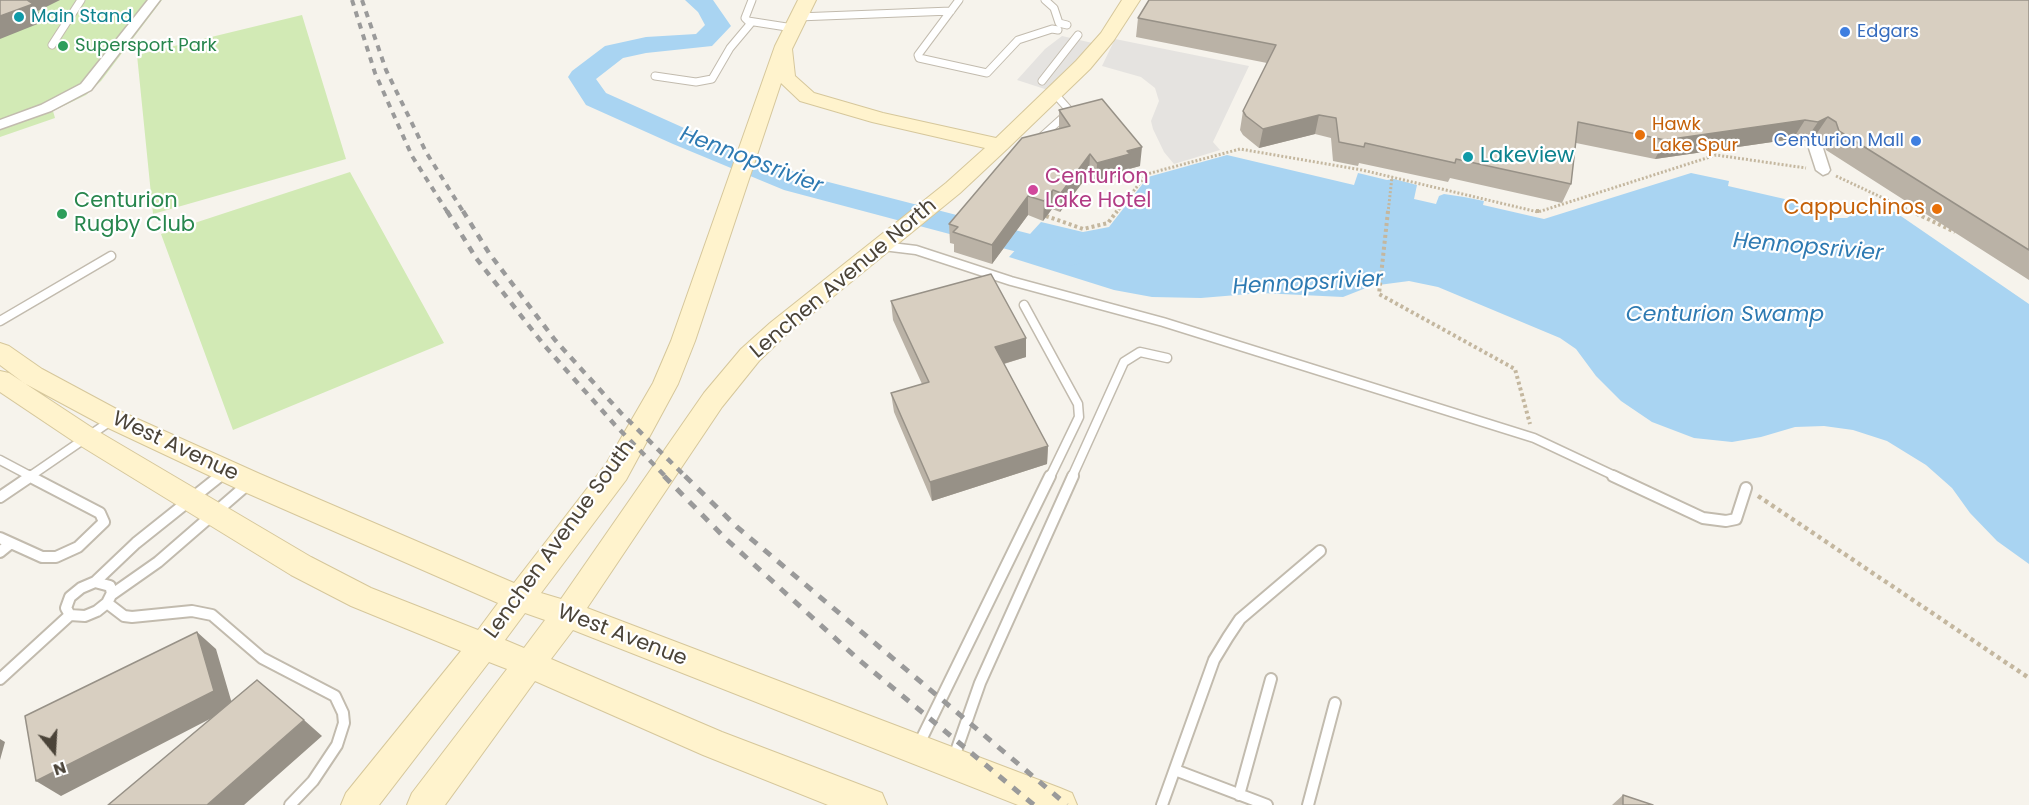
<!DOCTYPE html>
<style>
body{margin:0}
#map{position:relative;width:2029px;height:805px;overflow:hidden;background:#f6f3ec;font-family:Poppins,sans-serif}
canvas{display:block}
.north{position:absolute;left:24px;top:721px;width:60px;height:60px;-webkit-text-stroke:4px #fff;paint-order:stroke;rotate:162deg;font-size:16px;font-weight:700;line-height:24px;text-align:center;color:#4b4439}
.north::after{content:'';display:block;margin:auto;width:21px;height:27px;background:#4b4439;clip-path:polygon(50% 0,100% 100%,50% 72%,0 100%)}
</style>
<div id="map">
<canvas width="2029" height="805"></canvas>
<div class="north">N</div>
</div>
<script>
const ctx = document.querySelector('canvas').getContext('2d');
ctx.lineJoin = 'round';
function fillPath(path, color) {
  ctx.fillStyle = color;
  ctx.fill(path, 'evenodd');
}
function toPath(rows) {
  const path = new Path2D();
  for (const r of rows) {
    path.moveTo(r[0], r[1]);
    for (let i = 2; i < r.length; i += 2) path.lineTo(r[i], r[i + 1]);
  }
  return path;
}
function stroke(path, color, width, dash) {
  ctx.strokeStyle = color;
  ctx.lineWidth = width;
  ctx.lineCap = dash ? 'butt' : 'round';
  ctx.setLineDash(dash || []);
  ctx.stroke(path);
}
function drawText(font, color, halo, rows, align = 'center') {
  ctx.font = font + ' Poppins,sans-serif';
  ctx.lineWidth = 4.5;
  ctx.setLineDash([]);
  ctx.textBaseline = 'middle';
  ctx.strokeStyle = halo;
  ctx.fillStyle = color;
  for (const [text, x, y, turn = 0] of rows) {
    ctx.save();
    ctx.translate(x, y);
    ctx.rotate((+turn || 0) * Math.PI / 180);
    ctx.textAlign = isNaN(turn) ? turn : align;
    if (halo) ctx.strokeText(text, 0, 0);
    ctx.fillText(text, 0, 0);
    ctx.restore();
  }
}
fillPath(toPath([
 [0,0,162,0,101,81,86,95,53,111,55,118,0,137],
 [302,15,346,159,153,214,137,55],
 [350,172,444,343,233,430,161,234]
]), '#d2eab5');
fillPath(toPath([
 [1062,36,1097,44,1054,92,1017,80,1045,49],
 [1115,39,1249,66,1213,142,1220,150,1174,164,1164,152,1153,129,1151,121,1159,101,1155,88,1141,77,1102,66]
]), '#e5e3e0');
fillPath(toPath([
 [1227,155,1354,185,1358,173,1387,180,1394,179,1417,185,1414,199,1436,204,1439,196,1444,194,1464,197,1484,201,1483,205,1544,219,1691,173,1729,181,1728,186,1789,200,1809,212,1834,218,1847,218,1860,209,1895,212,2029,304,2029,564,1997,541,1970,513,1952,488,1926,465,1887,441,1853,430,1824,426,1795,427,1761,437,1732,442,1694,438,1652,422,1621,401,1596,376,1576,349,1560,338,1438,287,1409,281,1371,286,1343,297,1261,293,1201,298,1152,297,1114,290,1009,257,1041,222,1083,232,1109,227,1148,177]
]), '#a9d4f2');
fillPath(toPath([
 [685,0,713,0,731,26,712,46,646,53,623,58,596,79,606,93,693,132,805,176,1081,247,1086,255,1081,263,1070,266,784,190,673,144,586,105,568,77,572,71,605,46,646,37,696,34,705,25,698,12,685,0]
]), '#a9d4f2');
const laneFar2 = toPath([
 [752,0,745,18,748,21,793,28],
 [959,0,918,55,919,58,987,73,1018,40,1052,29,1058,30],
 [1045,0,1054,8,1059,23,1067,25],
 [798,17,951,11],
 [52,45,81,0],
 [655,76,696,82,712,79,730,48,751,23],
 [1042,81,1078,35],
 [1039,139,1070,111,1054,93]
]);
const laneFar1 = toPath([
 [883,246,916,250,1011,281,1163,322,1534,438,1617,477],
 [1024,305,1078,404,1079,417,1050,477],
 [0,321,111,256],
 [0,460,32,477],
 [29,477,112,420],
 [218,477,224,472],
 [1072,477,1124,362,1140,352,1167,358]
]);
const lane = toPath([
 [1613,476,1703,518,1726,521,1736,519,1746,488],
 [0,497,31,476],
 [0,538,42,557,56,557,78,547,104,522,100,513,29,476],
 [0,552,11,543],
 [95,582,136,543,220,476],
 [95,582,110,586,112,593,107,603,97,611,85,616,70,615,66,608,70,597,81,588,95,582],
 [111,595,158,562,248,484],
 [107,603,124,616,132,617,192,611,212,615,262,658,335,696,343,713,344,723,337,745,313,781,290,805],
 [0,679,70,615],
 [918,746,1050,476],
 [953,760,980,683,1073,476],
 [1175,770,1267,805],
 [1239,795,1271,679],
 [1162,805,1214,660,1228,637,1240,619,1320,551],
 [1308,805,1335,703]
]);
const street = toPath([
 [148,0,160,0,91,90,51,111,0,129,0,120,41,105,81,84,148,0],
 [1814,138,1821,142,1830,170,1828,173,1823,175,1816,170,1807,142,1814,138]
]);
const secondary = toPath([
 [798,0,816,0,792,49,795,76,814,93,883,113,996,138,1076,61,1101,33,1122,0,1140,0,1114,40,1090,69,1007,149,960,193,786,335,759,361,722,407,587,608,1060,788,1072,793,1077,805,1018,805,573,630,551,659,722,732,882,793,887,805,828,805,703,755,535,681,445,805,407,805,412,793,507,669,489,662,379,805,341,805,346,793,461,651,351,606,291,575,76,443,0,392,0,371,9,373,94,429,311,557,371,588,478,630,498,603,240,490,104,426,24,383,0,365,0,343,9,346,42,369,122,412,260,474,514,583,606,464,653,383,671,341,775,46,798,0],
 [781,83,800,101,872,122,985,148,946,183,770,323,741,349,704,393,561,599,541,593,626,480,678,384,695,341,781,83],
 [525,613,545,620,524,648,505,640,525,613]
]);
stroke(laneFar2, '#c2bbae', 9);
stroke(laneFar1, '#c2bbae', 11);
stroke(lane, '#c2bbae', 14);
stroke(street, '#c2bbae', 3);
stroke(secondary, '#d6c79b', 2);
stroke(toPath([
 [1836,176,1915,213],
 [1116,213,1147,174,1240,149,1362,170,1538,212,1716,155,1806,168],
 [1388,213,1392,177]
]), '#c4b79f', 3, [2, 2]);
stroke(toPath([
 [1388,211,1379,294,1515,369,1530,424],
 [1536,211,1540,211],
 [1911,211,1955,232],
 [1046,216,1083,229,1108,223,1117,211]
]), '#c4b79f', 4, [3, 3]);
stroke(toPath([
 [1758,496,2029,678]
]), '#c4b79f', 4.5, [4, 4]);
stroke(laneFar2, '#fff', 7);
stroke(laneFar1, '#fff', 8);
stroke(lane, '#fff', 10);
fillPath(street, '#fff');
fillPath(secondary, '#fff3cd');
stroke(toPath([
 [352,0,375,73,412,156,448,213],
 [362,0,386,70,426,152,464,213]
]), '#9a9a9a', 4, [6, 6]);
stroke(toPath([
 [447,211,476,258,544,345,615,425,666,477],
 [463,211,489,253,555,340,621,413,686,477]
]), '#9a9a9a', 4.5, [7, 7]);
stroke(toPath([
 [664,476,726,539,858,659,1034,805],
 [685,476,737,527,1067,805]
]), '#9a9a9a', 5, [9, 9]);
fillPath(toPath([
 [2029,0,2029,280,1826,150,1823,141,1815,136,1805,141,1793,139,1655,159,1576,143,1571,184,1562,203,1450,178,1448,182,1359,163,1358,166,1333,161,1331,138,1315,134,1259,148,1243,135,1240,130,1243,111,1267,63,1136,37,1138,18],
 [1059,110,1140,166,1129,169,1128,174,1096,182,1089,174,1060,212,1052,209,1043,221,1028,215,992,264,954,252,954,244,950,243,949,224,1059,129],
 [891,301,1026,357,1004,364,1048,446,1047,464,932,501,894,412,891,393,922,384,893,320],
 [1623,795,1653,805,1612,805]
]), '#bab2a6');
fillPath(toPath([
 [23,0,60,0,38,11,45,21,0,39,0,16],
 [1319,115,1315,134,1259,148,1263,129],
 [1828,117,1815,136,1805,141,1818,122],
 [1805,120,1793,139,1655,159,1665,140],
 [1142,147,1140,166,1129,169,1128,174,1096,182,1097,163,1127,151],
 [1090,154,1089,174,1060,212,1061,193],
 [1053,190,1052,209,1043,221,1044,201],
 [1028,196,1028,215,992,264,992,245],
 [1026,338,1026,357,996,366,995,347],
 [1048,446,1047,464,932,501,930,482],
 [197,632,216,649,233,707,61,796,36,781],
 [304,720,322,736,244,805,207,805],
 [0,739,5,742,0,760]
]), '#979187');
const building = toPath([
 [0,0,27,0,33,4,0,16,0,0],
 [1149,0,2029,0,2029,250,1839,131,1836,122,1828,117,1818,122,1805,120,1665,140,1578,122,1571,184,1456,159,1455,163,1365,143,1364,147,1339,142,1336,118,1319,115,1263,129,1246,116,1243,111,1276,45,1138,18,1149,0],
 [1102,99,1142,147,1127,151,1130,154,1097,163,1090,154,1061,193,1053,190,1044,201,1028,196,992,245,953,232,958,227,949,224,1022,138,1070,126,1059,110,1102,99],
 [991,274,1026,338,995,347,1048,446,930,482,891,393,929,382,891,301,991,274],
 [197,632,214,691,36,781,25,716,197,632],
 [257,680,304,720,207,805,108,805,257,680],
 [1623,795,1653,805,1623,805,1623,795]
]);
fillPath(building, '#d8cfc1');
stroke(building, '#979187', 1.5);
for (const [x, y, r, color] of [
 [19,17,6,"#0f9aa8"],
 [1845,32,6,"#3f7fe0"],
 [63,46,6,"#2e9e5b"],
 [1640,135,6,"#e8710a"],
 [1916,141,6,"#3f7fe0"],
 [1468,157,6,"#0f9aa8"],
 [1033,190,6,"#d1479c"],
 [1937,209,6,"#e8710a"],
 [62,214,6,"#2e9e5b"]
]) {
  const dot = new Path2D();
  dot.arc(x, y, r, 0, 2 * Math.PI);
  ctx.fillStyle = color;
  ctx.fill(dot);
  stroke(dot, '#fff', 2);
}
drawText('18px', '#0d838f', '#fff', [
 ["Main Stand",31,17]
], 'left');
drawText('18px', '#366cbe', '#fff', [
 ["Edgars",1857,32],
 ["Centurion Mall",1904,141,"right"]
], 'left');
drawText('18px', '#27864d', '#fff', [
 ["Supersport Park",75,46]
], 'left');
drawText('18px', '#c56008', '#fff', [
 ["Hawk",1652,125],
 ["Lake Spur",1652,146]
], 'left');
drawText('21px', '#0d838f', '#fff', [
 ["Lakeview",1480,157]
], 'left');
drawText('21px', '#b23c85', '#fff', [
 ["Centurion",1045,178],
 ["Lake Hotel",1045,202]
], 'left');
drawText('21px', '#27864d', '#fff', [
 ["Centurion",74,202],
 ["Rugby Club",74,226]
], 'left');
drawText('21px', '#c56008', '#fff', [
 ["Cappuchinos",1925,209]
], 'right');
drawText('21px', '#4b4439', '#fff', [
 ["Lenchen Avenue North",844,279,-40],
 ["West Avenue",175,447,25],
 ["Lenchen Avenue South",560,540,-54],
 ["West Avenue",622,636,21]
]);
drawText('italic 22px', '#2e7ab2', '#fff', [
 ["Hennopsrivier",751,161,21],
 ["Hennopsrivier",1808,248,5],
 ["Hennopsrivier",1308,284,-3],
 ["Centurion Swamp",1725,315]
]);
</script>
